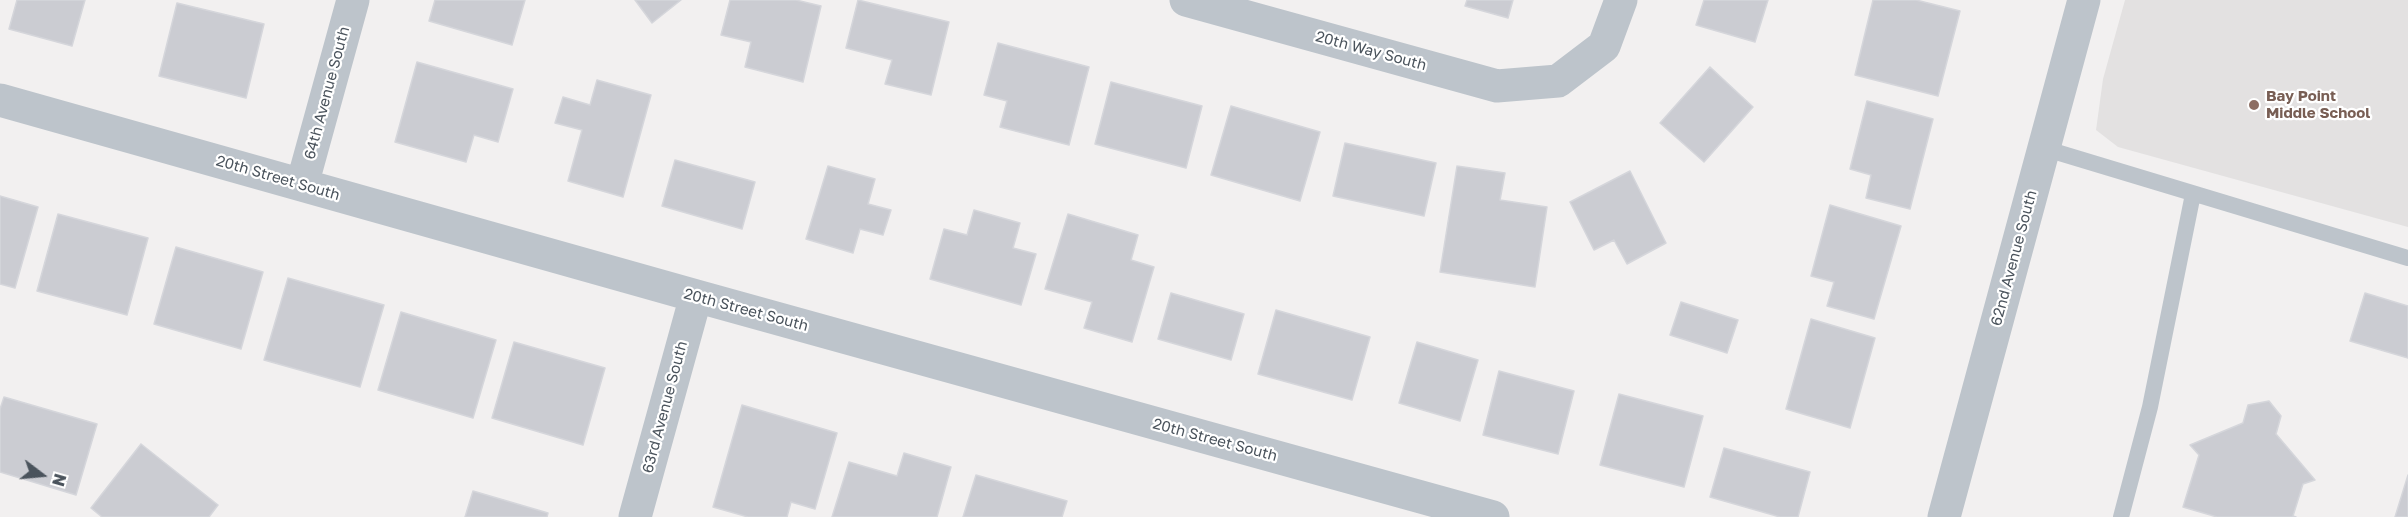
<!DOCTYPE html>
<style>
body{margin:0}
#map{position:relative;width:2408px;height:517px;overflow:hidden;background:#f2f0f0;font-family:"Golos Text",sans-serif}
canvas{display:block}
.north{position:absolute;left:12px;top:445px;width:60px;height:60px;-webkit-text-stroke:4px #fff;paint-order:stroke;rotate:106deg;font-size:16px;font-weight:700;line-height:24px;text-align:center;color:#4a535c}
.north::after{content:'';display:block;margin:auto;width:21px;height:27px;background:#4a535c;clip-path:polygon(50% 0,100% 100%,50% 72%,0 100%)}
</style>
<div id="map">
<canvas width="2408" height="517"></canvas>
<div class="north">N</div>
</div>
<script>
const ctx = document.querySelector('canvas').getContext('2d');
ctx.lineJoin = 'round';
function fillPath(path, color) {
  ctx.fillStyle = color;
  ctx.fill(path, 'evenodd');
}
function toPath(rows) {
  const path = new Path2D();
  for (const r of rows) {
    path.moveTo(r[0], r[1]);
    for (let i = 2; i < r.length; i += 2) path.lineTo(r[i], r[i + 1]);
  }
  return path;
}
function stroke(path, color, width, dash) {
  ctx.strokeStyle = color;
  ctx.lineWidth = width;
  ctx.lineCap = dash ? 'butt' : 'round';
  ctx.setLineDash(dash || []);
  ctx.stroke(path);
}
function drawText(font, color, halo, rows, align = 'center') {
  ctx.font = font + ' "Golos Text",sans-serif';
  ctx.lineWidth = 4.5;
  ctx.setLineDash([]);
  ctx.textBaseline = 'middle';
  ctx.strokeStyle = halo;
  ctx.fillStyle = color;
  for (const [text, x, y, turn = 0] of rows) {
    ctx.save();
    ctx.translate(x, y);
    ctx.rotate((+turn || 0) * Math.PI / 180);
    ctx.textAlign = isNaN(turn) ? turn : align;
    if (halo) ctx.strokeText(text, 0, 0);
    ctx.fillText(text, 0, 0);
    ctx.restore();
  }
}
fillPath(toPath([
 [2125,0,2408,0,2408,227,2118,147,2096,130,2103,79]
]), '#e3e1e1');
const building = toPath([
 [17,0,85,0,72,46,9,29,17,0],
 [435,0,525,0,512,45,429,21,435,0],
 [635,0,681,0,652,23,635,0],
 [730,0,796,0,821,6,803,82,745,67,751,42,721,35,730,0],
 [858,0,949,22,931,95,885,84,892,60,846,48,858,0],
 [1467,0,1513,0,1508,18,1465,6,1467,0],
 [1704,0,1768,0,1755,42,1696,25,1704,0],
 [1873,0,1916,0,1960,11,1938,96,1855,75,1873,0],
 [177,3,264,24,246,98,159,76,177,3],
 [998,43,1089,67,1069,145,1000,127,1007,101,984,95,998,43],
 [417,62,513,89,498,142,474,135,466,162,395,142,417,62],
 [1710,67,1753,107,1704,162,1660,123,1710,67],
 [597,80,651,95,623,197,568,181,582,130,555,123,563,97,590,105,597,80],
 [1111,82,1202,106,1186,168,1095,144,1111,82],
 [1867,101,1933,119,1910,209,1866,198,1871,175,1850,169,1867,101],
 [1231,106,1320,132,1300,201,1211,175,1231,106],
 [1345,143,1436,163,1424,216,1333,196,1345,143],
 [675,160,755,182,742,229,662,206,675,160],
 [828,166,875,179,868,204,891,210,883,235,860,229,853,253,806,239,828,166],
 [1457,166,1505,173,1500,200,1547,207,1535,287,1440,272,1457,166],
 [1630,171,1666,243,1627,264,1614,240,1594,250,1570,202,1630,171],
 [0,196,38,207,15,288,0,284,0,196],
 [1830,205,1901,226,1874,319,1827,306,1834,282,1811,276,1830,205],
 [974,210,1020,223,1013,248,1036,254,1021,305,930,279,944,229,967,235,974,210],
 [58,214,148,238,127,315,37,291,58,214],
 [1068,214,1138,235,1131,260,1154,267,1132,342,1084,328,1092,302,1045,289,1068,214],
 [176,247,263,272,241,349,154,324,176,247],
 [288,278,384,305,360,387,264,360,288,278],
 [1171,293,1244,314,1231,360,1158,339,1171,293],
 [2365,293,2408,306,2408,358,2350,341,2365,293],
 [1681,302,1738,320,1727,353,1670,335,1681,302],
 [1276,310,1370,337,1352,400,1258,374,1276,310],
 [401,312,496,340,473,418,378,390,401,312],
 [1811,319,1875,338,1850,428,1786,409,1811,319],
 [514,342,605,368,583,445,492,418,514,342],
 [1417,342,1478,360,1460,421,1399,403,1417,342],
 [1499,371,1574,391,1558,454,1483,435,1499,371],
 [1619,394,1703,416,1684,487,1600,465,1619,394],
 [4,397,97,424,76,495,0,472,0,409,4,397],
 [2269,401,2281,416,2276,434,2315,480,2303,484,2293,516,2296,517,2217,517,2183,507,2199,455,2190,445,2243,423,2248,405,2269,401],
 [742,405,837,433,815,509,791,502,787,517,748,517,713,507,742,405],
 [141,444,218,505,209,517,102,517,91,508,141,444],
 [1724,448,1810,472,1798,517,1780,517,1710,497,1724,448],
 [904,453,951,467,937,517,832,517,849,462,897,476,904,453],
 [976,475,1067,501,1062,517,963,517,976,475],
 [2408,475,2408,517,2395,517,2408,475],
 [473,491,548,513,547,517,465,517,473,491]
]);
fillPath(building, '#cbccd2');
stroke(building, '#d5d6db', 1.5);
stroke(toPath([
 [2043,148,2408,258],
 [2121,517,2150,407,2193,194]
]), '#bdc4cb', 16);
stroke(toPath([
 [1186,0,1497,86,1558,81,1604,46,1621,0],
 [0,100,696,296,1493,517],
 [302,185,353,0],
 [635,517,696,296]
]), '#bdc4cb', 33);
stroke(toPath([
 [1944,517,2084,0]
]), '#bdc4cb', 33);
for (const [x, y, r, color] of [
 [2254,105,6,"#8d6e63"]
]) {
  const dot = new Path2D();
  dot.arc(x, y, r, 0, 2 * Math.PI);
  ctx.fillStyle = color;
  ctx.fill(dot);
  stroke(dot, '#fff', 2);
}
drawText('15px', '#4a535c', '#fff', [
 ["20th Way South",1371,51,15],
 ["64th Avenue South",327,93,-75],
 ["20th Street South",278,178,16],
 ["62nd Avenue South",2014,258,-75],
 ["20th Street South",746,310,15],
 ["63rd Avenue South",665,407,-75],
 ["20th Street South",1215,440,15]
]);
drawText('bold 15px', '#785e54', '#fff', [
 ["Bay Point",2266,96],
 ["Middle School",2266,113]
], 'left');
</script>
